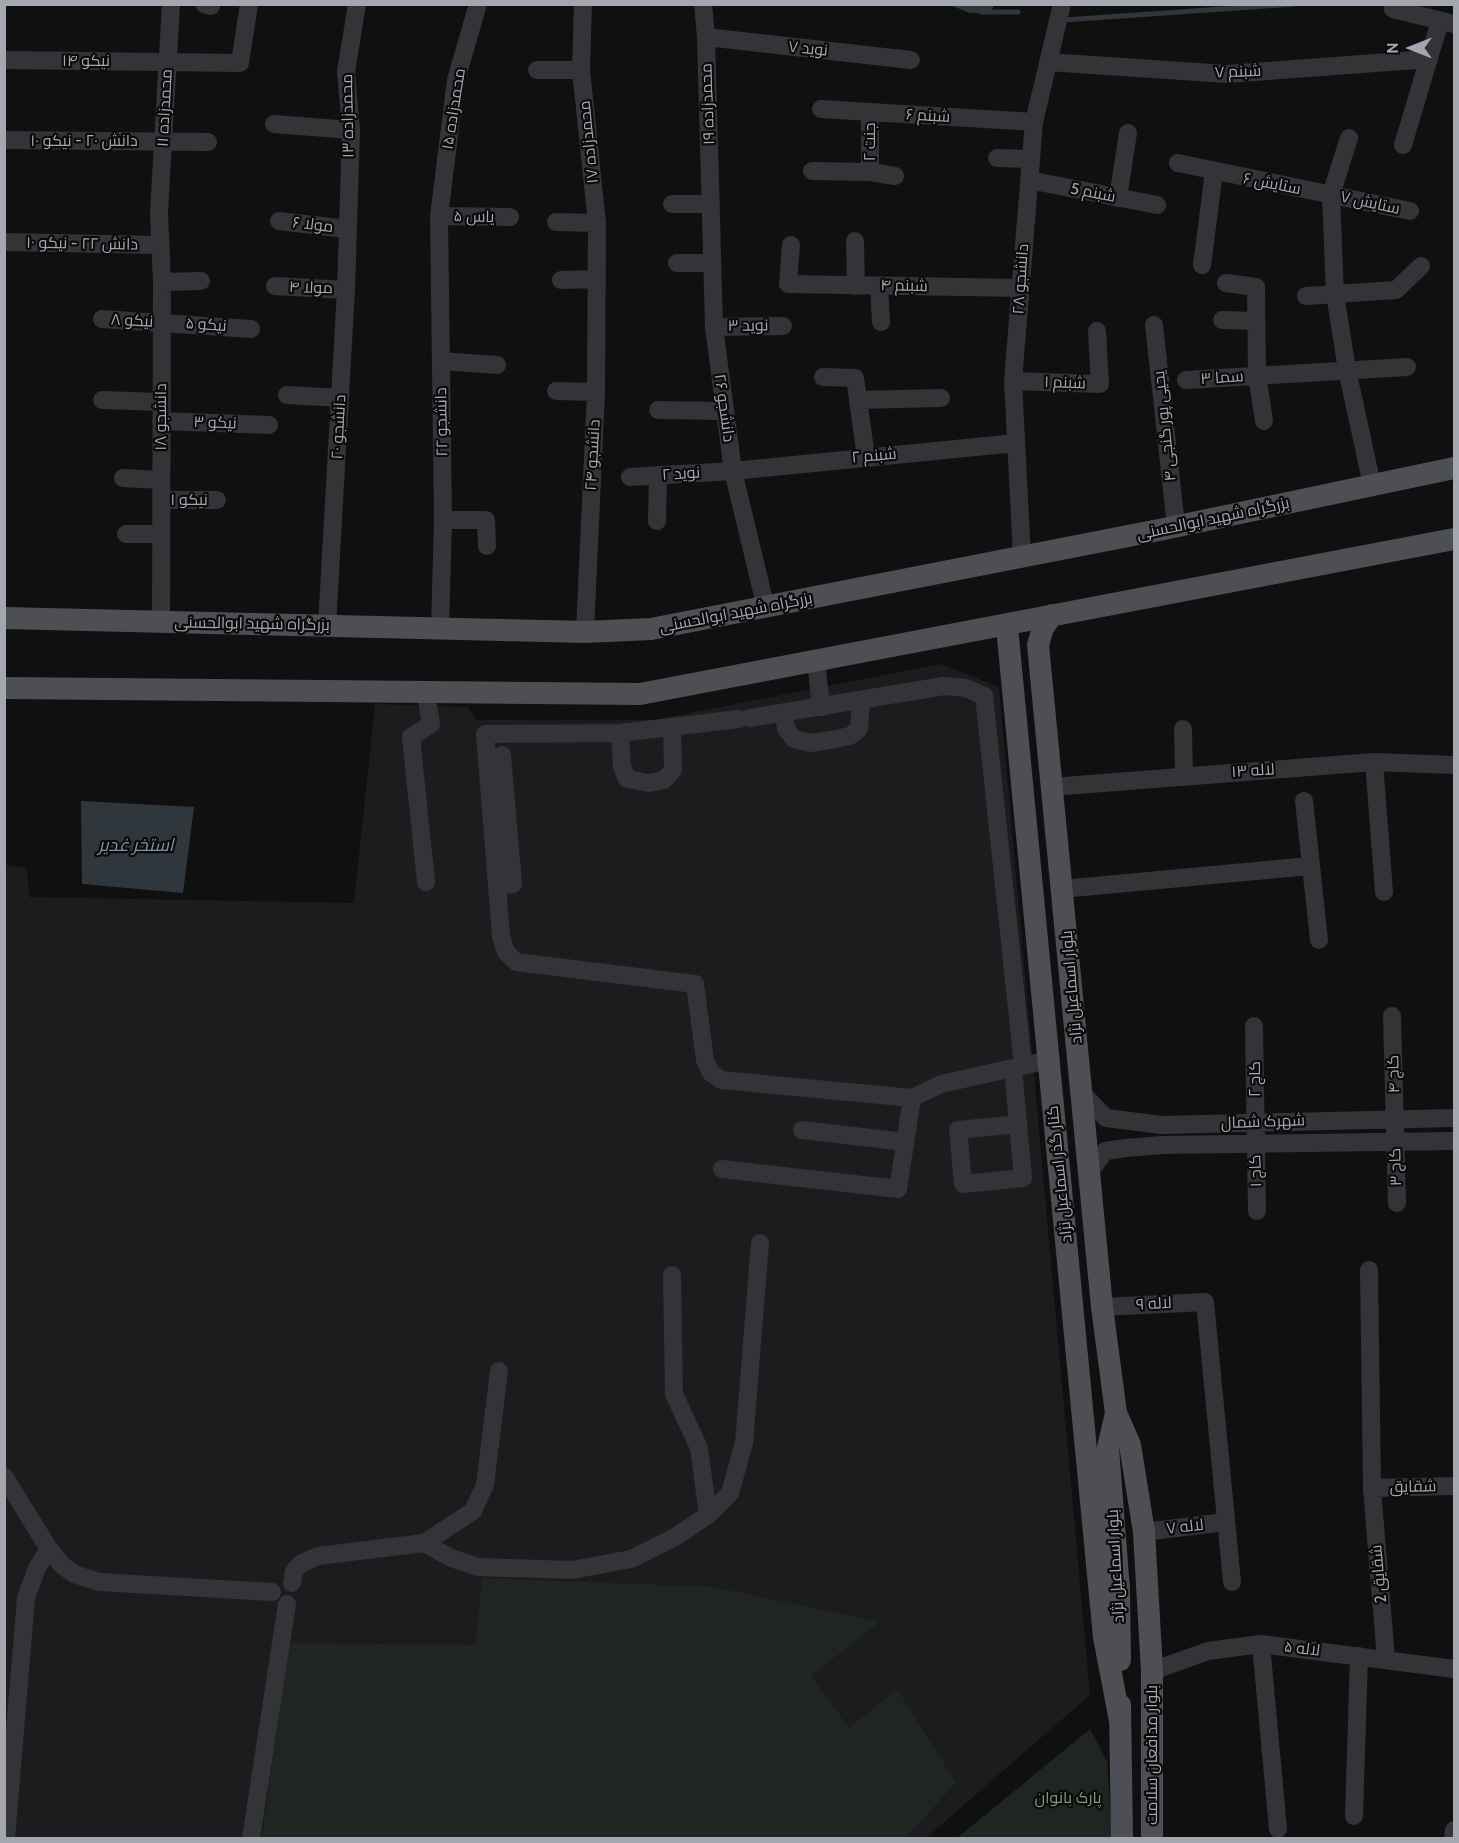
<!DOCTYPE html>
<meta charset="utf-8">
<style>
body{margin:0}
#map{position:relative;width:1459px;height:1843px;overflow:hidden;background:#101011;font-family:Cabin,sans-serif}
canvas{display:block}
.frame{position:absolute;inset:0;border:6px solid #a3a7b0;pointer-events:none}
.north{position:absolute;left:1381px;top:18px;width:60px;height:60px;-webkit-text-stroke:4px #0b0b0c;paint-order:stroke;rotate:270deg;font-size:16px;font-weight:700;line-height:24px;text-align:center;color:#a3a7b0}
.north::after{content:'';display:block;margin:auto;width:21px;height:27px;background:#a3a7b0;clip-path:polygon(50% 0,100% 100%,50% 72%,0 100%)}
</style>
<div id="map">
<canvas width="1459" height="1843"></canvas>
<div class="frame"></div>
<div class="north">N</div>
</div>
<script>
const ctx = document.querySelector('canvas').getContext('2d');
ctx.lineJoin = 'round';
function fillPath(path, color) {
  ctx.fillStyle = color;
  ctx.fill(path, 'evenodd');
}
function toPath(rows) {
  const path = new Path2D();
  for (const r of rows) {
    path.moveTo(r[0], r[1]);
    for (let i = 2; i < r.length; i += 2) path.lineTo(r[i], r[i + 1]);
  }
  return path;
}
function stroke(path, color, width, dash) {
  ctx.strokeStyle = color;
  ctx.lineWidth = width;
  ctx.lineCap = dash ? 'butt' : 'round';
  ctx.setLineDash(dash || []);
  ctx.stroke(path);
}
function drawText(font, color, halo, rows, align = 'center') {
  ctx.font = font + ' Cabin,Cairo,sans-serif';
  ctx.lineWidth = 4.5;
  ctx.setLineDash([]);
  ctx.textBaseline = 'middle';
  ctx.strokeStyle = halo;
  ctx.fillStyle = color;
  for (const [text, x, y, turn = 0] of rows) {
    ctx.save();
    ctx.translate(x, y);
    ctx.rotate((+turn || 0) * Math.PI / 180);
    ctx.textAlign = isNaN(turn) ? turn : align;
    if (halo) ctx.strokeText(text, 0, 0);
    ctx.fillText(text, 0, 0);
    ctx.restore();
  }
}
fillPath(toPath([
 [941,664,999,687,1090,1695,926,1838,5,1838,5,865,27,868,29,897,354,903,375,704,468,707,476,720,653,720]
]), '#1c1c1e');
fillPath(toPath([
 [482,1578,714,1587,879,1622,811,1676,849,1728,897,1689,956,1783,905,1838,262,1838,289,1643,475,1645],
 [1090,1729,1107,1762,1112,1838,957,1838]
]), '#1f2520');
fillPath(toPath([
 [81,801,194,807,183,893,82,884]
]), '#2f363c');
stroke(toPath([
 [954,4,969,10],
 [981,12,1018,12],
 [1064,20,1294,4]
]), '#2f363c', 5);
stroke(toPath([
 [204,4,211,6],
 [583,4,581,70,597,223,596,392,585,632],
 [703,4,706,37,714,327,733,471,766,608],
 [971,4,985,4],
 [1393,9,1454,24],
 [706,37,911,60],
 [4,60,240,63,249,4],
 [1048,62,1227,74,1429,59],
 [537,70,581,70],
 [821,109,1034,122],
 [870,112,870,172],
 [274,124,351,130],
 [1349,138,1331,195,1335,294,1347,370,1372,485],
 [4,140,208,142],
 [1403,145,1440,21],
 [997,158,1031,159],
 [1178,163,1410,211],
 [812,171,870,172,895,176],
 [1029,180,1157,205],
 [1118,198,1128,133],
 [672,204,711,204],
 [439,216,510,217],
 [279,221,347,229],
 [556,222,597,223],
 [855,241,856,286],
 [4,242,160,245],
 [791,245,788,284,1021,288],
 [677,263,712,263],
 [1202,265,1214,172],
 [561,280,597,279],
 [162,282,201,281],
 [1226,283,1256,287,1257,375,1264,421],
 [275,286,346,290],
 [879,286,881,322],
 [1306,296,1396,290,1421,266],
 [102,319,251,329],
 [1222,320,1256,321],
 [1154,325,1176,526],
 [714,327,783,326],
 [441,361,497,365],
 [823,377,855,378,866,457],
 [1186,380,1407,367],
 [1013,381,1100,384,1097,331],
 [556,391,596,392],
 [287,395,340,398],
 [102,400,160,402],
 [858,400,941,398],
 [658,410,723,411],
 [161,421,269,425],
 [630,477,733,471,1016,443],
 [123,478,161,480],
 [161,500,217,500],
 [443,520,486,520,487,546],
 [657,521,658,475],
 [126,534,161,534],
 [1022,557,1013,381,1034,122,1062,4],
 [161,622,162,282,159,212,171,4],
 [327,626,346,290,351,130,346,72,357,4],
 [440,628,443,520,439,216,456,80,478,4],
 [816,660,821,707],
 [784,713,786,729,794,739,810,743,830,740,850,736,859,729,861,700],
 [750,718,944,686,966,688,984,696,1023,1065],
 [739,719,620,733,485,734,501,936,506,952,516,962,695,984,705,1060,711,1073,721,1080,912,1098,941,1084,1049,1060],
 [1183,729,1184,776],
 [620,733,622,767,627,779,649,783,664,780,673,770,672,727],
 [1374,762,1384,892],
 [1051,787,1374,762,1454,765],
 [1304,801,1319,940],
 [426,882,411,737,431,724,426,693],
 [497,886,513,884,502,755],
 [1062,889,1310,866],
 [1392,1016,1397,1203],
 [1254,1026,1257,1211],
 [1013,1068,1018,1124,1023,1178,963,1184,958,1130,1018,1124],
 [1082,1093,1106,1118,1162,1125,1454,1118],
 [802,1130,905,1142],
 [722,1169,898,1189,912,1098],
 [1089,1173,1105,1151,1126,1148,1162,1145,1454,1141],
 [1369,1270,1372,1488,1386,1659],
 [672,1275,674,1394,699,1448,708,1515],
 [1102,1307,1205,1302,1232,1582],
 [4,1476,49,1549,62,1565,74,1574,99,1582,272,1592],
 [1372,1488,1454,1486],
 [1144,1532,1225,1522],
 [424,1543,451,1558,478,1567,572,1570,631,1559,675,1537,708,1515,730,1493,744,1443,760,1243],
 [292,1583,294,1571,300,1564,318,1556,424,1543,473,1511,485,1485,499,1371],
 [1261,1644,1278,1829],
 [1152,1671,1208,1651,1261,1644,1454,1669],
 [1354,1816,1359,1656],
 [6,1838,26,1598,37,1568,49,1549],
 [251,1838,287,1604],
 [1453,1838,1454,1830]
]), '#343438', 18);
stroke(toPath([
 [1052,615,1043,628,1038,645,1102,1307,1116,1413,1130,1445,1144,1532,1152,1671,1152,1838],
 [4,618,585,632,651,629,1164,529,1454,468],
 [1007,627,1104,1637,1120,1721],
 [4,688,640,694,1454,539],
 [1116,1413,1108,1448,1119,1590,1120,1660],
 [1120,1705,1122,1838]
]), '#4e4f54', 22);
drawText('16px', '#a3a7b0', '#0b0b0c', [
 ["نوید ۷",808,49,6],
 ["نیکو ۱۴",86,61],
 ["شبنم ۷",1238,72,-2],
 ["محمدزاده ۱۹",708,104,-92],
 ["محمدزاده ۱۱",165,108,-87],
 ["محمدزاده ۱۵",454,109,-81],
 ["محمدزاده ۱۳",348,116,-91],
 ["شبنم ۶",928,116,3],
 ["دانش ۲۰ - نیکو ۱۰",84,141],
 ["محمدزاده ۱۷",589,142,-96],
 ["جنت ۲",870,142,-90],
 ["ستایش ۶",1272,184,11],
 ["شبنم 5",1093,193,11],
 ["ستایش ۷",1370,203,12],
 ["یاس ۵",474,217,1],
 ["مولا ۶",313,225,7],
 ["دانش ۲۲ - نیکو ۱۰",82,244,1],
 ["دانشجو ۲۸",1021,279,-86],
 ["شبنم ۴",904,286,1],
 ["مولا ۴",311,288,2],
 ["نیکو ۸",132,321,3],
 ["نیکو ۵",206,325,4],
 ["نوید ۳",748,326,-1],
 ["سما ۳",1222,378,-4],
 ["شبنم ۱",1065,383,2],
 ["دانشجو ۲۶",724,408,82],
 ["دانشجو ۱۸",161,417,-90],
 ["دانشجو ۲۲",442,422,-91],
 ["نیکو ۳",215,423,2],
 ["یحیی پور گنجی ۴",1165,426,-96],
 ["دانشجو ۲۰",339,427,-87],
 ["دانشجو ۲۴",593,455,-87],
 ["شبنم ۲",874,456,-5],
 ["نوید ۲",681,474,-4],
 ["نیکو ۱",189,500],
 ["بزرگراه شهید ابوالحسنی",1213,519,-12],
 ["بزرگراه شهید ابوالحسنی",736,613,-11],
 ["بزرگراه شهید ابوالحسنی",252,624,1],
 ["لاله ۱۳",1253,771,-4],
 ["بلوار اسماعیل نژاد",1072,987,-95],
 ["کاج ۴",1394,1074,-92],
 ["کاج ۲",1255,1079,-90],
 ["شهرک شمال",1263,1122,-2],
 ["کاج ۳",1396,1167,-92],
 ["کاج ۱",1256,1171,-92],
 ["کنار گذر اسماعیل نژاد",1060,1174,-96],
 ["لاله ۹",1154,1304,-3],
 ["شقايق",1413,1487,-1],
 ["لاله ۷",1185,1527,-6],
 ["بلوار اسماعیل نژاد",1116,1566,-93],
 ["شقايق 2",1379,1574,-95],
 ["لاله ۵",1302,1649,7],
 ["بلوار مدافعان سلامت",1152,1755,-90]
]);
drawText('16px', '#7c997f', '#0b0b0c', [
 ["پارک بانوان",1068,1798]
]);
drawText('italic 18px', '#7e92a8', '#0b0b0c', [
 ["استخر غدیر",136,846]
]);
</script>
